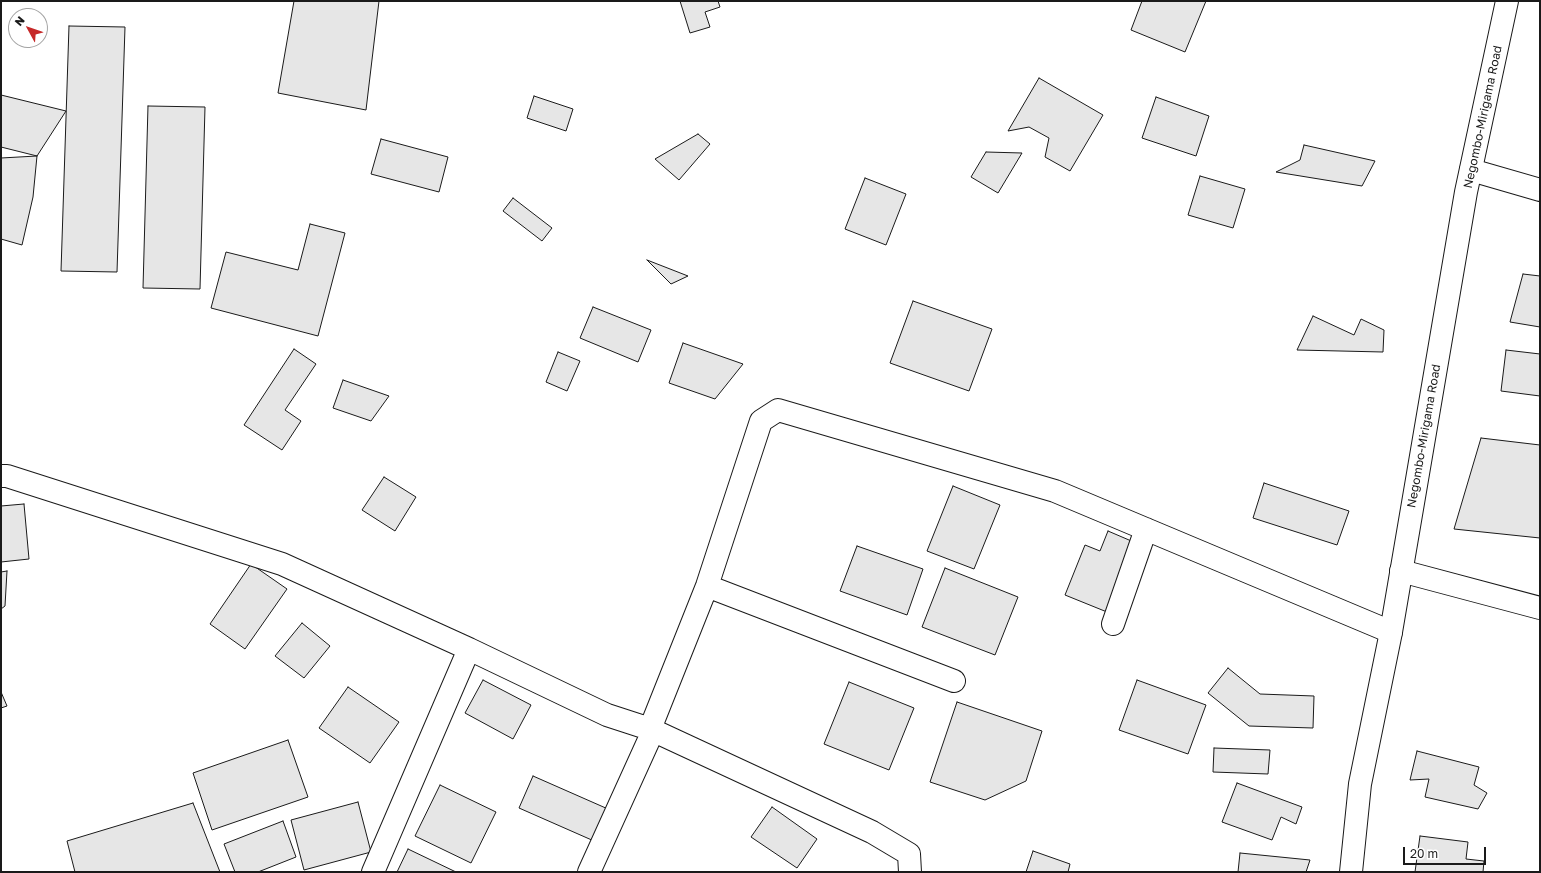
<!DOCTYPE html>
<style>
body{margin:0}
#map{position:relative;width:1541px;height:873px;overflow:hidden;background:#fff;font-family:"Golos Text",sans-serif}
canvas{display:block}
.frame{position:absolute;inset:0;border:2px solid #1a1a1a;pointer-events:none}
.north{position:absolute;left:8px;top:8px;width:40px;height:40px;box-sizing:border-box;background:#fff;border:1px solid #a3a3a3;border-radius:50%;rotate:310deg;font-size:11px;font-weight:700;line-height:16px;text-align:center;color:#1a1a1a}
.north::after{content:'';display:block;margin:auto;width:14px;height:18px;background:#c62828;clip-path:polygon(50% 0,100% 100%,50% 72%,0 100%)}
.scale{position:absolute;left:1403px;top:847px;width:83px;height:18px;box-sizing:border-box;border:2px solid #1a1a1a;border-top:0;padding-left:5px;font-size:12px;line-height:14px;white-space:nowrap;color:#1a1a1a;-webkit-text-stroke:3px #fff;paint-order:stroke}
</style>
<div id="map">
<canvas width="1541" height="873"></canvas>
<div class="frame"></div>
<div class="north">N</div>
<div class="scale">20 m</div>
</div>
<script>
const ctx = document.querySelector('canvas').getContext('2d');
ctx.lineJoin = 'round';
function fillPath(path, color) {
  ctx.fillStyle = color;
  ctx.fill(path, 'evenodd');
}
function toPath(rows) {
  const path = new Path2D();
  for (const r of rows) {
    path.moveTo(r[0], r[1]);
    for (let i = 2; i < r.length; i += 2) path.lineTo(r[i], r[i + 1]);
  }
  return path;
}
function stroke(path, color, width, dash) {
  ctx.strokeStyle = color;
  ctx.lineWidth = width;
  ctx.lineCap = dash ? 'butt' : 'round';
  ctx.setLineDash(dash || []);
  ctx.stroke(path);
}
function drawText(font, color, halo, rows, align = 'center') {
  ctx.font = font + ' "Golos Text",sans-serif';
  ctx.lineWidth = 3;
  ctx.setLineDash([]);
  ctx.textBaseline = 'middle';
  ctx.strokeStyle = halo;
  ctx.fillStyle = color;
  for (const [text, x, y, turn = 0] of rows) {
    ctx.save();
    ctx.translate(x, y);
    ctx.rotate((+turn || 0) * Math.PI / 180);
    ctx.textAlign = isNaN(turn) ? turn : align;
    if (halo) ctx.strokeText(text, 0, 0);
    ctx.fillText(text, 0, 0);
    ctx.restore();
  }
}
const building = toPath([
 [294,1,379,1,366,110,278,93,294,1],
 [680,1,718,1,720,7,705,12,710,27,690,33,680,1],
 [1142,1,1206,1,1185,52,1131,30,1142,1],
 [69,26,125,27,117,272,61,271,69,26],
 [1039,78,1103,115,1070,171,1045,157,1049,138,1029,127,1008,131,1039,78],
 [1,95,66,111,37,156,1,147,1,95],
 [534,96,573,109,566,131,527,118,534,96],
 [1156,97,1209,116,1196,156,1142,138,1156,97],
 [148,106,205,107,200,289,143,288,148,106],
 [698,134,710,144,679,180,655,159,698,134],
 [381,139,448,157,439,192,371,174,381,139],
 [1304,145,1375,161,1362,186,1276,172,1300,160,1304,145],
 [986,152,1022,153,998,193,971,177,986,152],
 [37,156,33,197,22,245,1,239,1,158,37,156],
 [1200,176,1245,189,1233,228,1188,215,1200,176],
 [865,178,906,194,886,245,845,229,865,178],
 [513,198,552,228,542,241,503,211,513,198],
 [310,224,345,233,318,336,211,308,226,252,298,270,310,224],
 [647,260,688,276,671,284,647,260],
 [1523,274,1540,276,1540,327,1510,322,1523,274],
 [913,301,992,329,969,391,890,363,913,301],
 [593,307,651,330,638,362,580,338,593,307],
 [1313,316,1354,335,1361,319,1384,330,1383,352,1297,350,1313,316],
 [683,343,743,364,715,399,669,383,683,343],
 [294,349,316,364,285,410,301,421,282,450,244,425,294,349],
 [1506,350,1540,354,1540,396,1501,391,1506,350],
 [558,352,580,361,567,391,546,382,558,352],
 [343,380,389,396,371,421,333,408,343,380],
 [1481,438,1540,445,1540,538,1454,529,1481,438],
 [384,477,416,497,395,531,362,510,384,477],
 [1264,483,1349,511,1337,545,1253,518,1264,483],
 [953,486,1000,505,974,569,927,551,953,486],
 [24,504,29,559,1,562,1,506,24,504],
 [1108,531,1136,543,1107,612,1065,595,1085,545,1100,551,1108,531],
 [857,546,923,569,907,615,840,591,857,546],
 [251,564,287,589,245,649,210,624,251,564],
 [945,568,1018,597,995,655,922,627,945,568],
 [7,571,5,606,1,609,1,572,7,571],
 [302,623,330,646,304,678,275,656,302,623],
 [1228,668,1260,694,1314,696,1313,728,1249,726,1208,693,1228,668],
 [483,680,531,705,513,739,465,713,483,680],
 [1137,680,1206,705,1188,754,1119,730,1137,680],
 [849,682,914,708,889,770,824,744,849,682],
 [348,687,399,722,370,763,319,728,348,687],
 [1,692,7,706,1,708,1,692],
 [957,702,1042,731,1026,781,985,800,930,782,957,702],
 [288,740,308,797,212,830,193,773,288,740],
 [1214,748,1270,750,1268,774,1213,772,1214,748],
 [1417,751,1479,767,1474,785,1487,793,1478,809,1425,797,1429,779,1410,780,1417,751],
 [533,776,608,809,594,841,519,808,533,776],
 [1237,783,1302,807,1296,824,1281,817,1272,840,1222,822,1237,783],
 [440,785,496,812,471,863,415,836,440,785],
 [358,802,371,852,304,870,291,820,358,802],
 [193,803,220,872,75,872,67,841,193,803],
 [772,807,817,839,797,868,751,837,772,807],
 [283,821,296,857,258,872,235,872,224,844,283,821],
 [1420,836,1468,842,1466,859,1484,861,1483,872,1415,872,1420,836],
 [408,849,456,872,397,872,408,849],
 [1033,851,1070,864,1068,872,1026,872,1033,851],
 [1240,853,1310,860,1306,872,1238,872,1240,853]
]);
fillPath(building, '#e6e6e6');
stroke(building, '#1a1a1a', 1);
const minor = toPath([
 [1471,170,1540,190],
 [1,476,7,476,282,564,469,649],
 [1401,571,1540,608],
 [707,586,954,681],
 [1113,624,1146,529],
 [650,729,872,832,909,854,910,872],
 [373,872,469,649,607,715,650,729,707,586,761,421,778,410,1055,491,1391,632],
 [589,872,653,731]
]);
const primary = toPath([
 [1351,872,1360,784,1391,632,1466,192,1507,1]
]);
stroke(minor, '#1a1a1a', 24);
stroke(primary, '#1a1a1a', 24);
stroke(minor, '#fff', 22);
stroke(primary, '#fff', 22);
drawText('12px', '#1a1a1a', '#fff', [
 ["Negombo-Mirigama Road",1483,117,-78],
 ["Negombo-Mirigama Road",1424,436,-80]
]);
</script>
